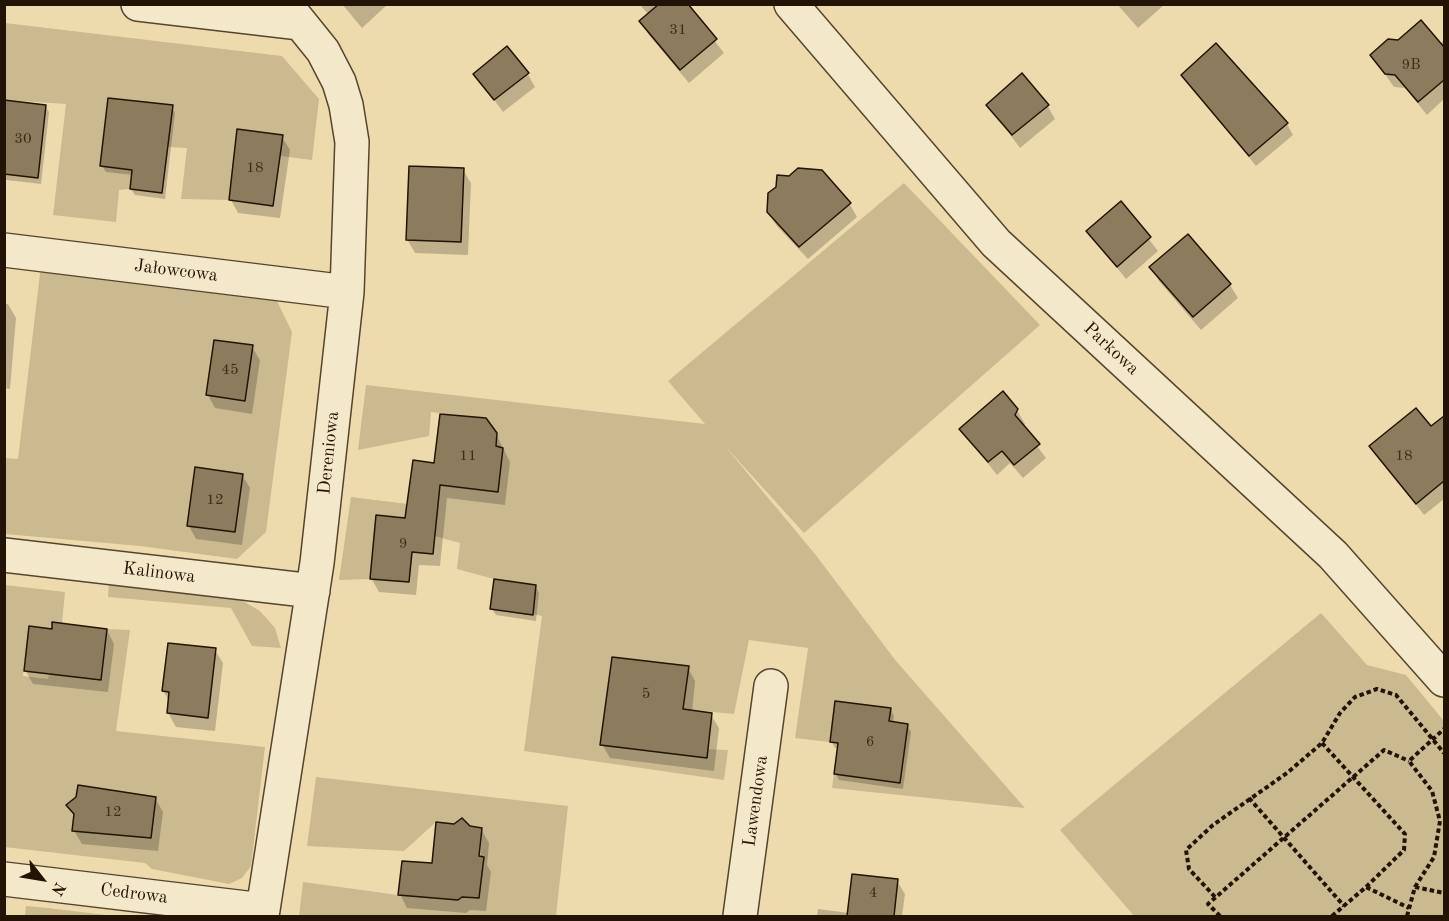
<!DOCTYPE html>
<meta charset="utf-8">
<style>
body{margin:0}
#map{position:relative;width:1449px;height:921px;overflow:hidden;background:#eedbad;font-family:"Old Standard TT",serif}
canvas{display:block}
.frame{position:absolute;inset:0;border:6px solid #221304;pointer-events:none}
.north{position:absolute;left:12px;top:849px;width:60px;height:60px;-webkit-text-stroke:4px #f4e8ca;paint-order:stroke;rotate:121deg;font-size:16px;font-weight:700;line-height:24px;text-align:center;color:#221304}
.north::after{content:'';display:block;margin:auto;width:21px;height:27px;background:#221304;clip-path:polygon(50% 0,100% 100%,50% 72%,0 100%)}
</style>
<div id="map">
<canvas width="1449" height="921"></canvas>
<div class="frame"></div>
<div class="north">N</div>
</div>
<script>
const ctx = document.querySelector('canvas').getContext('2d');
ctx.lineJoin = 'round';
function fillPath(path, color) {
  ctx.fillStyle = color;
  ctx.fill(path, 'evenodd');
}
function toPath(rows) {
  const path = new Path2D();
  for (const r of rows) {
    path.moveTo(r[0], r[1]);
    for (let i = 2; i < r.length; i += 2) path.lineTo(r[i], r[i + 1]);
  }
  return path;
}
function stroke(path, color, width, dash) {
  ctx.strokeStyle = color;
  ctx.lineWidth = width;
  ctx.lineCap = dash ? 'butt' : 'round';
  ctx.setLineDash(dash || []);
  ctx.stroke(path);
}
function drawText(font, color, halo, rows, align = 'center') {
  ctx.font = font + ' "Old Standard TT",serif';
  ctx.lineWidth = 5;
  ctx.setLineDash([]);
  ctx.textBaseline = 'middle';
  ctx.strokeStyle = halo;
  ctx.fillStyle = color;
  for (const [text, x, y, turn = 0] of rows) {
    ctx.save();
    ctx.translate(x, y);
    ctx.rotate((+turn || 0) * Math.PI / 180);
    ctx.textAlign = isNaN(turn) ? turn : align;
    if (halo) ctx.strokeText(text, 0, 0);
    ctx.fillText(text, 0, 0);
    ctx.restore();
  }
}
fillPath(toPath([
 [5,23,282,56,319,99,312,160,280,156,283,135,237,129,229,200,181,199,187,148,168,147,172,105,108,98,100,166,132,170,130,189,119,190,116,222,53,215,66,104,5,100],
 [904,183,1040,325,804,533,724,445,815,554,896,661,1025,808,832,788,838,743,795,738,808,648,749,640,734,714,683,709,688,666,611,657,601,745,728,750,724,780,524,751,542,616,533,614,536,585,494,579,457,569,460,543,434,536,436,520,377,515,370,579,339,580,351,497,408,504,410,482,497,492,497,433,487,419,431,412,429,436,358,450,366,385,705,424,668,381],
 [41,265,274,295,292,332,266,532,237,559,140,546,5,534,5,458,18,459],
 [109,583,221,595,241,600,260,611,275,628,281,648,252,646,231,608,108,597],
 [5,585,65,592,62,623,53,622,52,629,29,627,23,676,48,679,49,674,101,680,107,629,130,630,116,731,265,747,251,866,242,878,229,884,152,869,145,863,4,847],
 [1321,613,1367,665,1406,675,1444,721,1444,916,1134,916,1060,830],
 [316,777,568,806,556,916,299,916,303,882,398,895,479,898,482,828,436,822,404,851,307,846],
 [26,906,48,908,114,916,25,916]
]), '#cbb990');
fillPath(toPath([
 [342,4,388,4,362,28],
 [639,4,686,4,724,53,689,83,649,35,641,22,649,15],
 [1117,4,1165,4,1138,28],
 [1444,40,1444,99,1427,115,1405,88,1394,87,1372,56,1440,44],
 [527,73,535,87,503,112,475,74],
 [1183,75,1287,124,1293,135,1256,166],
 [4,101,45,106,49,112,41,184,6,180,4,178],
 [988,105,1047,105,1055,119,1020,148],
 [172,107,175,113,165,199,135,195,131,189,133,175,106,172,102,166],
 [282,137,290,150,280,218,238,213,231,200],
 [463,170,471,183,468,255,415,253,407,239],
 [849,203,857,217,808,259,776,225,768,211],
 [1121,203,1158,251,1126,279,1088,231],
 [1188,236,1230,285,1238,298,1201,330,1159,281,1151,267],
 [4,304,8,304,16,318,10,389,4,388],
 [252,347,260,360,252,414,215,408,208,395],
 [1017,410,1025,424,1023,427,1046,458,1023,478,1010,463,997,475,961,429],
 [1444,417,1444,499,1424,515,1371,446,1431,428],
 [496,434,510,462,505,505,447,498,440,566,419,565,416,595,379,592,371,578,436,464],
 [242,475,250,488,242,545,196,539,189,526],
 [535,586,539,593,536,621,496,615,492,609],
 [107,630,114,644,108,692,33,684,25,670],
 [215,650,223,663,215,731,176,727,168,713,170,702,163,691],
 [688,668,695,681,692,712,711,715,719,728,714,771,610,758,602,744],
 [891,710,894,716,893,723,907,725,911,732,903,789,839,780,836,774,839,748,835,748,831,741],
 [155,798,163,812,158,851,82,844,74,831,75,818,68,805],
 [469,828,481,829,489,843,487,865,491,872,486,911,470,910,466,913,407,908,400,894,433,865],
 [897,881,905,894,902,916,817,916,818,909,849,913]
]), '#0003');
const building = toPath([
 [659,4,688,4,717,39,680,70,639,21,659,4],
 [1421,20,1444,47,1444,80,1418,102,1395,75,1385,74,1370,55,1388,39,1398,40,1421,20],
 [1216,43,1288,123,1249,156,1181,75,1216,43],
 [507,46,529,73,494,100,473,74,507,46],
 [1022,73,1049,105,1012,135,986,105,1022,73],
 [108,98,173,105,162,193,130,189,132,170,100,166,108,98],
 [4,100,46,105,38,178,4,174,4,100],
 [237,129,283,135,273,206,229,200,237,129],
 [409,166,464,168,461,242,406,240,409,166],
 [798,168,822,170,851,203,799,247,767,212,768,193,776,187,777,175,789,176,798,168],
 [1121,201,1151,237,1117,267,1086,231,1121,201],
 [1188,234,1231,284,1193,317,1149,267,1188,234],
 [214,340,253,345,245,401,206,395,214,340],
 [1003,391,1018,409,1015,415,1040,444,1014,465,1002,451,988,462,959,429,1003,391],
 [1416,408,1431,426,1444,416,1444,481,1416,504,1369,446,1416,408],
 [440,414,486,418,497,433,496,446,503,448,498,492,440,485,433,554,412,552,409,582,370,579,376,515,405,518,413,460,434,463,440,414],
 [195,467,243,474,235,532,187,526,195,467],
 [494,579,536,585,533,615,490,609,494,579],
 [52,622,107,629,101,680,24,671,29,626,52,629,52,622],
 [168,643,216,648,208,718,167,713,169,692,162,691,168,643],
 [612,657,689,666,683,709,712,713,707,758,600,745,612,657],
 [835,701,891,708,889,721,908,724,900,783,834,774,838,743,830,742,835,701],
 [78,785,156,797,151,838,72,831,74,814,66,805,76,797,78,785],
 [462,818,470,826,482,828,479,856,484,857,479,898,462,897,458,900,398,895,402,861,432,863,436,822,454,824,462,818],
 [852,874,898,879,894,916,847,916,852,874]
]);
fillPath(building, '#8c7b5c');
stroke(building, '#221304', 1.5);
const street = toPath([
 [138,4,300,23],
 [791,4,996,243,1333,555,1444,680],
 [4,250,347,292],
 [4,555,313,591],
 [4,879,263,910],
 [262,916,317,563,347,292,352,142,346,105,339,82,323,51,285,4],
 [740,916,771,686]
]);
stroke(street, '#55452e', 36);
stroke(toPath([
 [1322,743,1405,834,1404,850,1366,887],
 [1249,798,1344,906],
 [1415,887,1444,893],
 [1215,897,1189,869,1186,850,1213,825,1287,773,1322,743,1340,713,1355,697,1377,689,1396,695,1444,753],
 [1220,916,1208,904,1384,750,1409,761],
 [1332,916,1366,887,1409,908],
 [1407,916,1415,887,1434,857,1440,821,1432,791,1409,761,1444,729]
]), '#221304', 4, [4.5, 3]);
stroke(street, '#f4e8ca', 33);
drawText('15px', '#3c2d1a', null, [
 ["31",678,30],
 ["9B",1411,65],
 ["30",23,139],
 ["18",255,168],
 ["45",230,370],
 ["11",468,456],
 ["18",1404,456],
 ["12",215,500],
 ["9",403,544],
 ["5",646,694],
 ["6",870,742],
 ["12",113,812],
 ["4",873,893]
]);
drawText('18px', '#221304', '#f4e8ca', [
 ["Jałowcowa",176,271,7],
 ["Parkowa",1111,349,43],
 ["Dereniowa",329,453,-84],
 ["Kalinowa",159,573,7],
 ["Lawendowa",756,801,-82],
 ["Cedrowa",134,894,7]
]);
</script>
